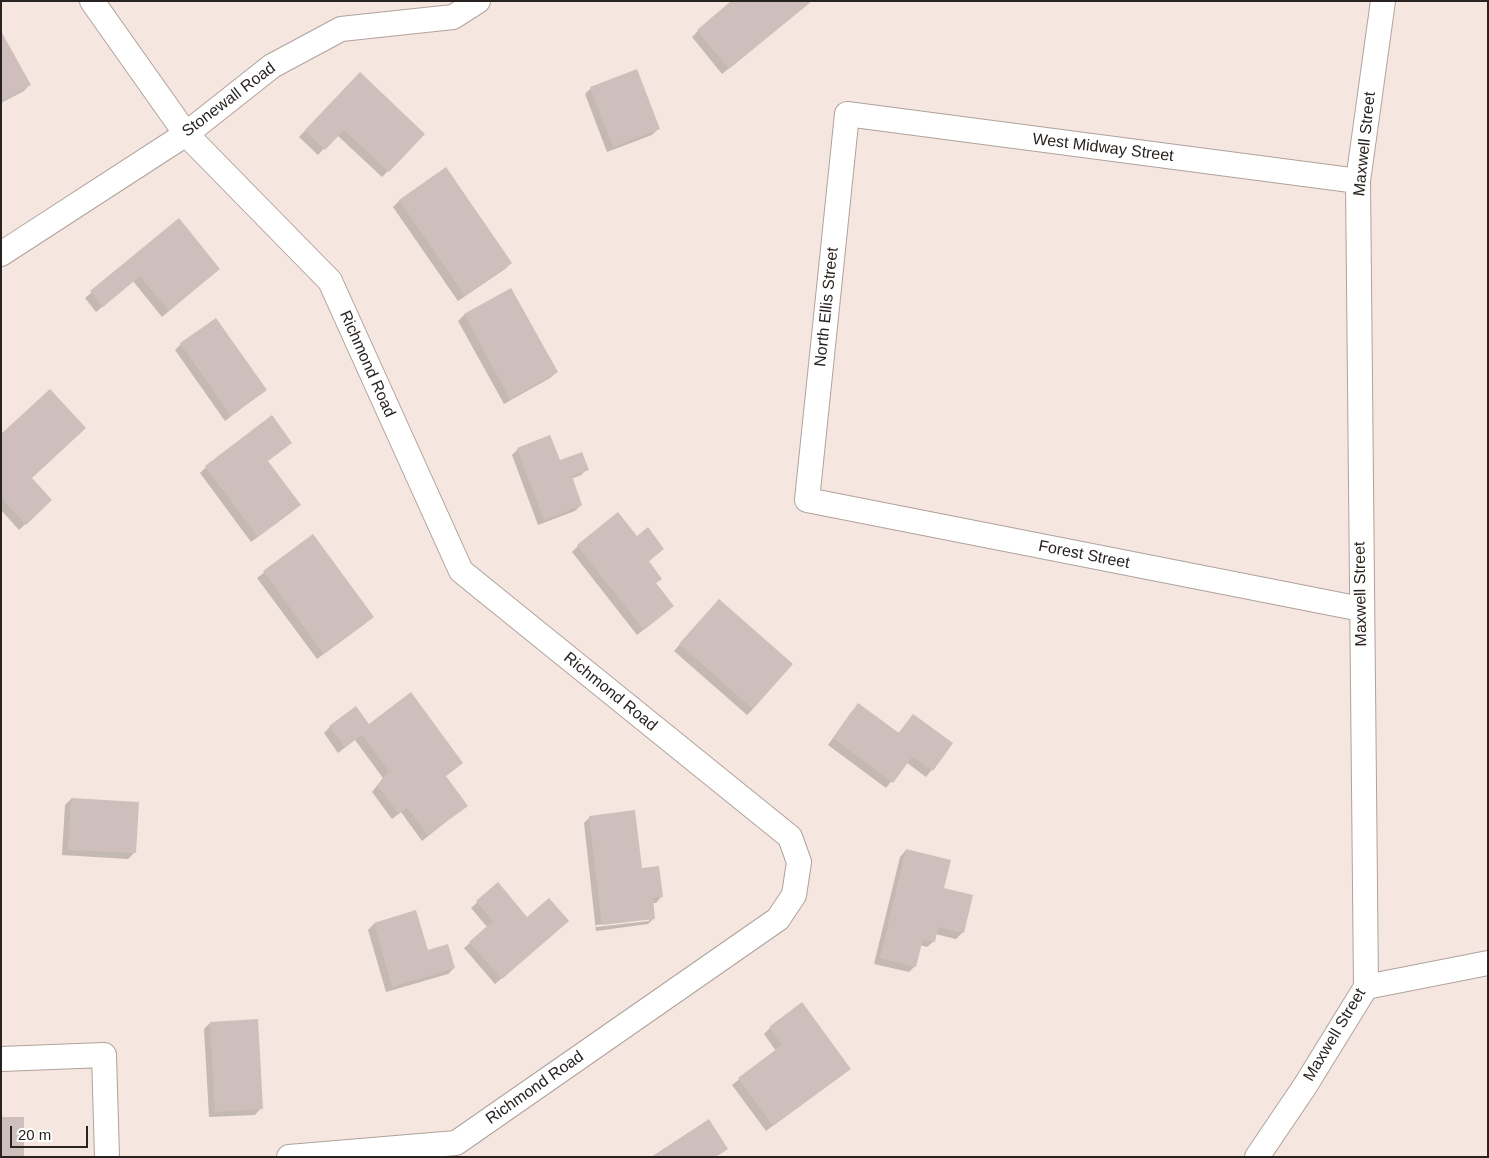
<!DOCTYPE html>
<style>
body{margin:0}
#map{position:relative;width:1489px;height:1158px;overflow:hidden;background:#f5e6df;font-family:Arial,sans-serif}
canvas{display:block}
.frame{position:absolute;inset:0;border:2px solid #282320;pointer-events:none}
.scale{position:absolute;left:10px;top:1126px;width:78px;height:22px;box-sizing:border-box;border:2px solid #282320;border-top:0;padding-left:6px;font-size:15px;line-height:18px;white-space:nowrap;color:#282320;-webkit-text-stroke:4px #fff;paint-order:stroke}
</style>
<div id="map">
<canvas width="1489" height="1158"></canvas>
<div class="frame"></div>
<div class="scale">20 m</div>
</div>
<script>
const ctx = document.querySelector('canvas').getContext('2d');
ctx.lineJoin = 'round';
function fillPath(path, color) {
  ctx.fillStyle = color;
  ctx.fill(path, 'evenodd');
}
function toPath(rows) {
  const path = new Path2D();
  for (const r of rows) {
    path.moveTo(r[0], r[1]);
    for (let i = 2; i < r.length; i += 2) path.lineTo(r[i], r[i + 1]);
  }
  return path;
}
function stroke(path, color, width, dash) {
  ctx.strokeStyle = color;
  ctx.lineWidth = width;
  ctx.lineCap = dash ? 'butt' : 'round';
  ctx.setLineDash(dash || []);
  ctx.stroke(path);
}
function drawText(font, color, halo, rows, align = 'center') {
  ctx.font = font + ' Arial,sans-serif';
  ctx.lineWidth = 4;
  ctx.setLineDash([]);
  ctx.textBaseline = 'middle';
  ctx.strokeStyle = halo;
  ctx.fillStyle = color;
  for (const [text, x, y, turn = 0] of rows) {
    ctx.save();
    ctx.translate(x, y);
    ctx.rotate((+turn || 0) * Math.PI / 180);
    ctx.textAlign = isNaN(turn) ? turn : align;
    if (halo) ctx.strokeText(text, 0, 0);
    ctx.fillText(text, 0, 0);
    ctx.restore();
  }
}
fillPath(toPath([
 [808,4,722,74,692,37,698,31],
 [1,34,30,84,24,91,1,103],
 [360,73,424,134,382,177,337,135,318,155,299,137],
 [591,88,658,129,652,135,607,152,585,94],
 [446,169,511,263,505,269,458,301,393,207,399,201],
 [179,220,218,269,162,317,133,281,96,312,85,298],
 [511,289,557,372,550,378,504,404,458,321,464,315],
 [181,344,265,390,225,421,175,350],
 [1,436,31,479,45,506,19,530,1,510],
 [518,449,587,469,581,475,571,479,581,505,575,511,538,525,512,455],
 [206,467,293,511,251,542,200,473],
 [312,536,366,623,317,659,257,578],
 [637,538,663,549,648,562,661,578,655,584,666,612,637,635,572,552,578,546],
 [713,607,753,709,747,715,674,651],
 [852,711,898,734,907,722,952,744,926,777,906,762,886,788,828,745],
 [369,726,461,763,445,777,466,806,422,841,401,812,392,819,372,792,383,778,355,740,338,753,324,733,330,727],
 [71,799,134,853,128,859,62,855,65,805],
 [590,817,641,870,662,896,656,903,652,903,654,918,648,924,596,931,584,823],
 [649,918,649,921,596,927,596,925],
 [906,850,942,889,971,896,962,933,956,939,935,934,934,941,927,947,920,945,915,966,909,972,874,964,900,857],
 [498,884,527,919,561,927,495,984,464,948,488,928,471,908],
 [415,912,427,951,454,968,448,974,386,992,368,930,374,924],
 [210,1023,261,1108,255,1115,209,1117,204,1029],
 [770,1028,849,1069,766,1131,732,1085,776,1051,764,1034]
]), '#0003');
fillPath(toPath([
 [731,1,812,1,729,69,697,30],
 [1,31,31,85,1,102],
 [637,69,660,129,613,147,590,87],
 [360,72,425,134,389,172,344,130,325,150,305,130],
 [446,167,512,263,465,296,399,200],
 [179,218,220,269,169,311,140,276,103,307,90,291],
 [511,288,558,372,510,399,464,314],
 [216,318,267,390,231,416,180,343],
 [50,389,86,428,32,478,52,500,26,525,1,498,1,434],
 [272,415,292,443,268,461,301,505,258,537,205,466],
 [550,435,560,460,582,452,589,470,572,476,582,505,544,520,517,448],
 [618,512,637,536,648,527,664,549,649,561,662,579,656,583,674,606,644,630,577,545],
 [313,534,374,617,324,654,263,571],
 [719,599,793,664,753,709,679,644],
 [411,692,463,763,446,776,468,806,428,835,407,807,399,814,378,786,389,771,362,735,345,747,329,726,356,706,369,724],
 [858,703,899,733,913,714,953,743,933,771,912,757,893,783,833,738],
 [71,798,139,802,136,853,68,850],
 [635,810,642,868,659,866,663,897,653,898,655,919,602,925,589,816],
 [906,849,951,860,944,888,973,895,964,933,938,927,935,942,923,939,916,967,880,958],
 [498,882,527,917,549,898,569,921,502,979,469,942,493,921,476,901],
 [416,910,428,950,448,944,455,968,392,987,374,923],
 [802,1002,851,1069,773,1126,738,1078,782,1045,769,1027],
 [258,1019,263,1109,215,1112,210,1022],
 [1,1117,24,1117,24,1157,1,1157],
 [709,1119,728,1149,716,1157,651,1157]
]), '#cfbfbc');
const street = toPath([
 [92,1,186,134,330,281,461,571,790,837,799,862,794,895,778,919,456,1143,289,1157],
 [1358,181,847,114,807,500,1361,609],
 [1,254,186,134,272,66,341,29,453,17,478,1],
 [1366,987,1488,963],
 [1,1059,104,1055,107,1157],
 [1257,1157,1305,1086,1366,987,1358,181,1383,1]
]);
stroke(street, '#b0a29c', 26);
stroke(street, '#fff', 24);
drawText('16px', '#282320', '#fff', [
 ["Stonewall Road",229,100,-37],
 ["Maxwell Street",1365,144,-84],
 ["West Midway Street",1103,148,7],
 ["North Ellis Street",827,307,-84],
 ["Richmond Road",367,364,66],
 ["Forest Street",1084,555,11],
 ["Maxwell Street",1361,594,-91],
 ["Richmond Road",610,692,39],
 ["Maxwell Street",1335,1035,-59],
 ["Richmond Road",535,1088,-35]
]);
</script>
